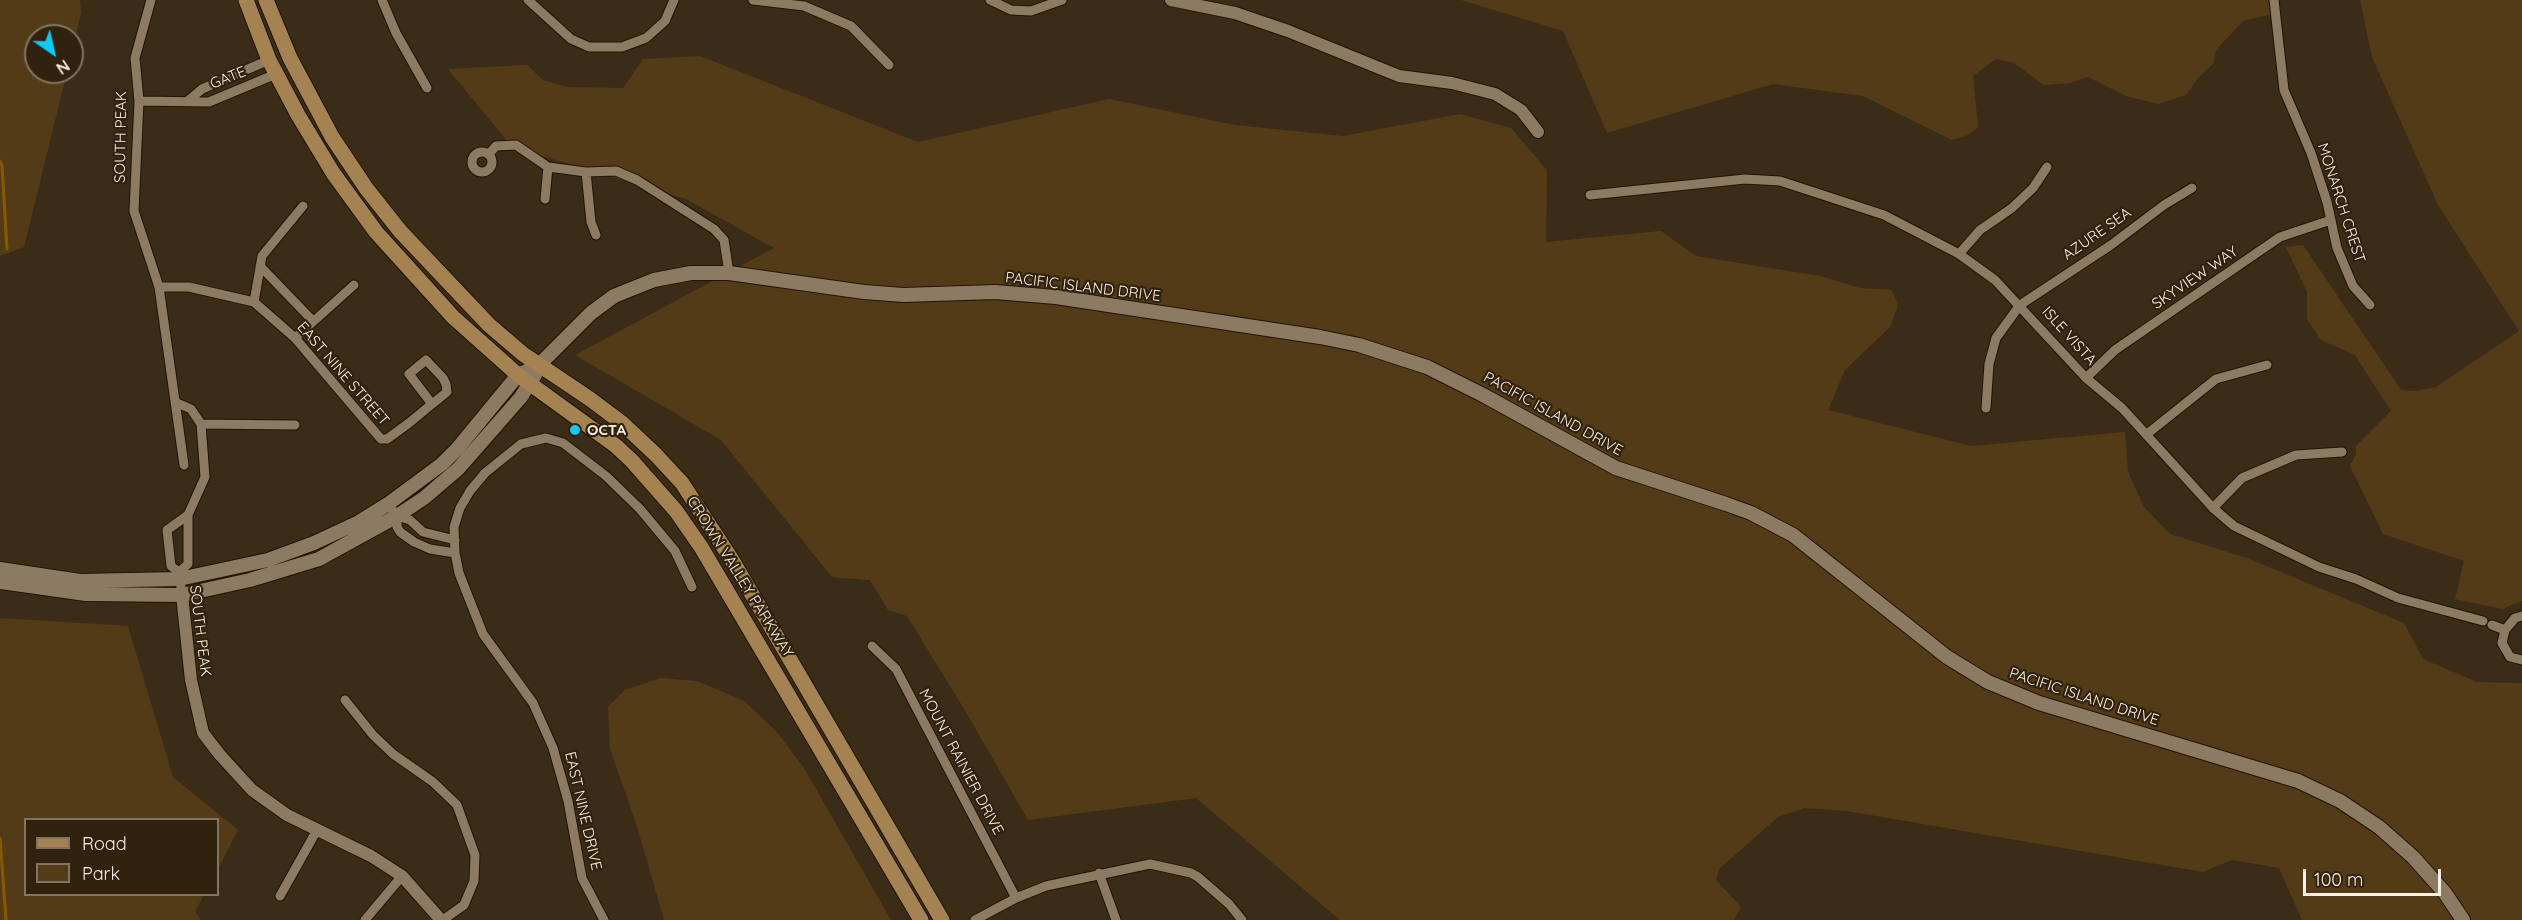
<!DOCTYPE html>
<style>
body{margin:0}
#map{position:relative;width:2522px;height:920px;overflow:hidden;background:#3b2c18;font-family:Quicksand,sans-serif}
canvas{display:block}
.legend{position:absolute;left:24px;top:818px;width:195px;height:78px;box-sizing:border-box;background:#31220e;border:2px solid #817463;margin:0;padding:8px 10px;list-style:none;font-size:18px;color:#f9efe3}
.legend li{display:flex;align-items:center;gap:12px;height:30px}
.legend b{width:30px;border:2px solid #817463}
.north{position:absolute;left:24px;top:24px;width:60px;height:60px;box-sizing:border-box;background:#31220e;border:2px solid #817463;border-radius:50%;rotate:146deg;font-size:16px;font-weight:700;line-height:24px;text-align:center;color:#f9efe3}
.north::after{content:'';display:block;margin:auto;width:21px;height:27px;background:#0dcafa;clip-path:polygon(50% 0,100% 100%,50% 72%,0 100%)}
.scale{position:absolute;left:2303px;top:869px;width:138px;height:27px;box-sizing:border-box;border:3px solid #f9efe3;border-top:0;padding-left:8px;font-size:18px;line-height:21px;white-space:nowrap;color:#f9efe3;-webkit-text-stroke:4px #31220e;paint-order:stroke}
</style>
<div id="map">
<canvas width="2522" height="920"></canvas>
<ul class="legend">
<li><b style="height:8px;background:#a58252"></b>Road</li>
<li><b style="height:16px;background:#543b18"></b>Park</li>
</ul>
<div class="north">N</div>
<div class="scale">100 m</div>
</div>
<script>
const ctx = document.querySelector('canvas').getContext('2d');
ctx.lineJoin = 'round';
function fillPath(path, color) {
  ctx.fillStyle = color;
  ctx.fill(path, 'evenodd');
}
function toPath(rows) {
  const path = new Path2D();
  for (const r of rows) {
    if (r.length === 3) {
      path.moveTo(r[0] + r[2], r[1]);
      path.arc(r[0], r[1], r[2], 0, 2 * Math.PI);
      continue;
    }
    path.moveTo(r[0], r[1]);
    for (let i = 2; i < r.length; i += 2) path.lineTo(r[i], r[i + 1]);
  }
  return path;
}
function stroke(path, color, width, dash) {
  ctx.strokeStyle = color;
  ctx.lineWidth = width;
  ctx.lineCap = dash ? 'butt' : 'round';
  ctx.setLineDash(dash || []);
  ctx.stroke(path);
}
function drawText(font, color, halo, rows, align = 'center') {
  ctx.font = font + ' Quicksand,sans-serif';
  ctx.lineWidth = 4.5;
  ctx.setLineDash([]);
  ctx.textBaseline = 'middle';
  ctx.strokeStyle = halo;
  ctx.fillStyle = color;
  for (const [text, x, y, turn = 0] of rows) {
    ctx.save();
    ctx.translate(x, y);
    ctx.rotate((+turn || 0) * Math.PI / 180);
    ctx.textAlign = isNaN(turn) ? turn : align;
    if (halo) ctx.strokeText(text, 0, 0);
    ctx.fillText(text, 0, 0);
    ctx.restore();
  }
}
fillPath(toPath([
 [0,0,80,0,81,13,72,50,72,36,36,36,36,72,67,72,24,247,0,256],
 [1461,0,2278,0,2277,13,2243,21,2216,50,2214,63,2198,78,2186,95,2158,104,2126,96,2088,77,2070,83,2044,85,2014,63,1996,59,1973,76,1978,127,1968,135,1952,140,1863,96,1773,84,1607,133,1563,31],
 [2360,0,2522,0,2522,601,2502,609,2455,599,2464,561,2383,534,2350,466,2356,454,2356,446,2391,411,2355,355,2321,340,2307,319,2307,292,2286,247,2303,245,2401,390,2416,391,2436,387,2519,331,2438,205,2372,57],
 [700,56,918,142,1109,99,1235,125,1343,136,1460,114,1511,128,1547,170,1546,242,1661,231,1696,256,1820,276,1860,288,1892,290,1898,306,1890,327,1845,370,1828,410,1971,446,2125,432,2128,472,2144,507,2170,534,2247,558,2404,623,2423,659,2477,682,2522,683,2522,920,2302,920,2279,868,2232,860,2203,872,1847,811,1804,808,1778,817,1719,869,1716,880,1741,907,1734,920,1340,920,1196,798,1028,820,966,712,907,616,888,610,870,580,832,577,721,440,575,355,774,248,686,199,512,147,448,69,527,65,543,80,567,87,623,88,643,59],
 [0,618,128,626,173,777,238,830,218,869,218,820,26,820,26,894,204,895,195,911,201,920,0,920],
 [661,678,697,681,744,701,776,731,804,768,891,920,664,920,636,823,610,749,608,707,625,690]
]), '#543b18');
stroke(toPath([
 [0,161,2,166,7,249],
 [0,838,6,920]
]), '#895900', 3);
const minor = toPath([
 [151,0,135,58,139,101,134,211,159,287,184,465],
 [382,0,396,33,427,88],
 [528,0,571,39,589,47,622,47,646,38,665,21,674,0],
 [753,0,804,6,851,26,889,65],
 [990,0,1011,10,1031,11,1062,0],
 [2274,0,2284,90,2311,153,2327,202,2337,248,2353,286,2370,305],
 [189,100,202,89,269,60],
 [139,101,209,102,276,74],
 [482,162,10],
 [489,154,496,146,516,145,548,167,586,172,616,171,637,180,714,229,724,240,729,273],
 [586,172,591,222,596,235],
 [1590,195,1745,179,1780,181,1884,215,1959,254,1995,280,2086,378,2122,408,2213,508,2234,526,2319,567,2356,579,2398,598,2483,621],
 [545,199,548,167],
 [1959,254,1980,230,2012,208,2033,188,2047,167],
 [260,266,313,321],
 [159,287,189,287,254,302,295,338,381,439,387,439,409,423,432,404,447,392,446,384,443,378,426,360,409,374,432,404],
 [254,302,262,256,303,206],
 [295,338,354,285],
 [2086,378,2115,350,2280,237,2331,220],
 [175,402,191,409,201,424,205,477,188,515,188,564,179,572,182,595],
 [1986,408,1989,364,1996,338,2020,305,2111,245,2164,205,2192,188],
 [201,424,295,425],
 [2147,434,2216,379,2267,365],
 [388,504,397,516,397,527,400,532,414,542,430,549,455,553],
 [2213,508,2242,478,2296,455,2342,452],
 [397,516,410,520,423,532,455,540],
 [179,572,171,566,167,530,188,515],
 [2522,616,2515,618,2505,630,2502,643,2510,657,2522,660],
 [2492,625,2505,630],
 [872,646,896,669,1016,898],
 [345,700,373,735,393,754,433,782,457,805,475,855,474,881,464,905,443,920],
 [1099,873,1116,920],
 [280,896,317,830],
 [365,920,402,876],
 [604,920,582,878,568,801,553,748,533,703,483,634,459,573,455,553,454,527,460,508,470,491,485,473,521,444,546,438,563,443,606,476,640,509,675,551,692,587],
 [975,920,1016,898,1046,886,1150,864,1191,873,1198,877,1229,904,1242,920]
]);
const tertiary = toPath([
 [1171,0,1235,13,1288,31,1399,76,1452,83,1495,94,1521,110,1538,132],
 [182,595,191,680,203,733,220,755,252,790,287,815,371,856,402,876,441,920]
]);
const secondary = toPath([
 [0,569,80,581,179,579,268,560,314,543,359,522,388,504,442,464,457,449,518,375,539,365,591,313,614,296,654,280,691,273,729,273,864,292,903,295,995,292,1056,297,1320,337,1359,345,1427,367,1483,395,1616,468,1726,504,1751,513,1793,535,1947,657,1988,682,2039,703,2298,781,2340,801,2379,827,2413,857,2445,893,2463,920],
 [0,582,86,594,182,595,250,580,319,559,397,516,424,498,458,469,521,397,535,375]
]);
const primary = toPath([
 [246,0,269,60,298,115,333,173,376,232,453,317,518,375,616,446,632,461,676,511,701,547,921,920],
 [266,0,290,58,332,137,366,188,400,231,489,325,523,354,590,399,622,423,656,455,682,483,732,560,942,920]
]);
stroke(minor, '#221402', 11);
stroke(tertiary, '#221402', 14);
stroke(secondary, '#221402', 16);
stroke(primary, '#221402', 17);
stroke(minor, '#8c7a63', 9);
stroke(tertiary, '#8c7a63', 12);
stroke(secondary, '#8c7a63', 14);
stroke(primary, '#a58252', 15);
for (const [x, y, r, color] of [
 [575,430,6,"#0dcafa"]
]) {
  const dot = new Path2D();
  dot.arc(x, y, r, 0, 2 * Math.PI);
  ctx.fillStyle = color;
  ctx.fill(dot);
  stroke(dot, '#31220e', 2);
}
drawText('15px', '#f9efe3', '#31220e', [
 ["GATE",228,78,-22],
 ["SOUTH PEAK",121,137,-89],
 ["MONARCH CREST",2341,203,72],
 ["AZURE SEA",2097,234,-35],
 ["SKYVIEW WAY",2195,278,-34],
 ["PACIFIC ISLAND DRIVE",1083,287,7],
 ["ISLE VISTA",2069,336,48],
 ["EAST NINE STREET",343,374,49],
 ["PACIFIC ISLAND DRIVE",1553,414,29],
 ["CROWN VALLEY PARKWAY",740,577,58],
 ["SOUTH PEAK",200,631,83],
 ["PACIFIC ISLAND DRIVE",2084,697,18],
 ["MOUNT RAINIER DRIVE",961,762,62],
 ["EAST NINE DRIVE",583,811,77]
]);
drawText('bold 15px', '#f9efe3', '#31220e', [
 ["OCTA",587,430]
], 'left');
</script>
